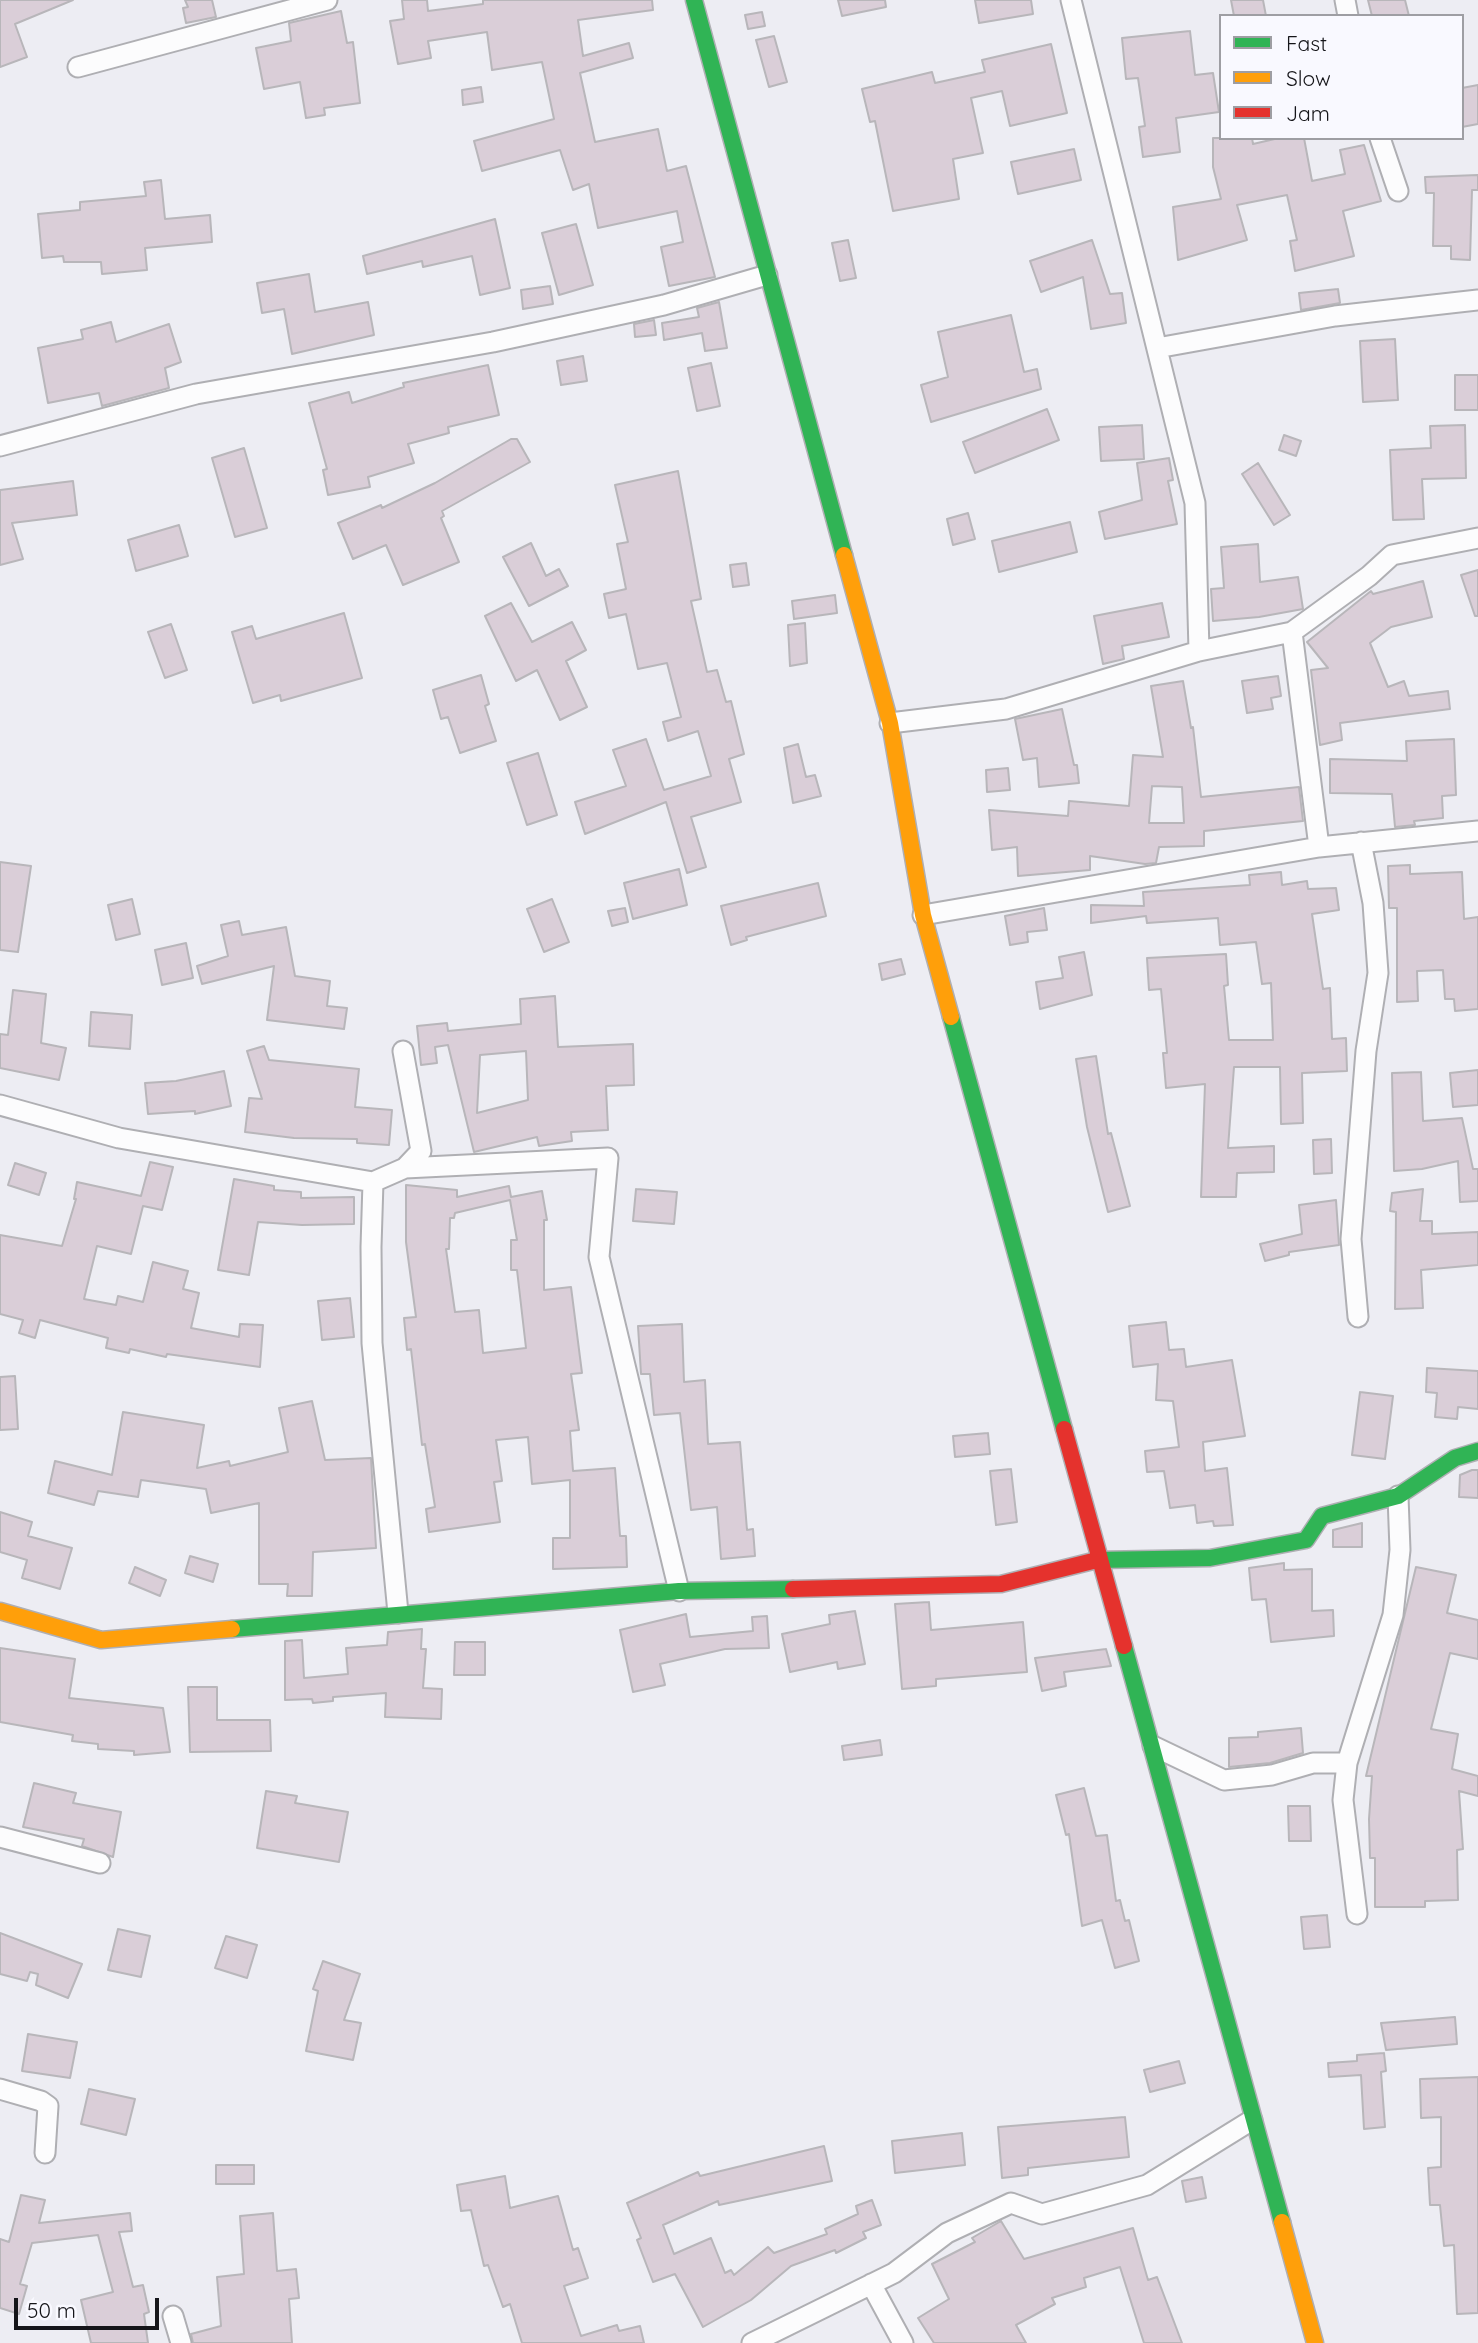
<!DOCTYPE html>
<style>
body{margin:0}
#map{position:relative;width:1478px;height:2343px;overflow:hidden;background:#ededf3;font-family:Quicksand,sans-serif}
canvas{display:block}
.legend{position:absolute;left:1219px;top:14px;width:245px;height:126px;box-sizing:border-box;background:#f9f9ff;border:2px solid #9e9ea3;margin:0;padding:9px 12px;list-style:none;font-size:21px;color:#151519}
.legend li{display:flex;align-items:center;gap:14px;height:35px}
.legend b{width:35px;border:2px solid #9e9ea3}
.scale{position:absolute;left:14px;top:2298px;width:145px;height:32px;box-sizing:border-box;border:4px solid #151519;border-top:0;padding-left:9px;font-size:21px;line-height:24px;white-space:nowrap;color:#151519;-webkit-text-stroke:5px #f9f9ff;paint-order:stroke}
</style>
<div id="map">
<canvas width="1478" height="2343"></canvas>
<ul class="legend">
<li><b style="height:9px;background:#30b455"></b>Fast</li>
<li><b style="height:9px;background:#ff9f0a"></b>Slow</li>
<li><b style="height:9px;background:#e5322d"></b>Jam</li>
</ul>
<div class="scale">50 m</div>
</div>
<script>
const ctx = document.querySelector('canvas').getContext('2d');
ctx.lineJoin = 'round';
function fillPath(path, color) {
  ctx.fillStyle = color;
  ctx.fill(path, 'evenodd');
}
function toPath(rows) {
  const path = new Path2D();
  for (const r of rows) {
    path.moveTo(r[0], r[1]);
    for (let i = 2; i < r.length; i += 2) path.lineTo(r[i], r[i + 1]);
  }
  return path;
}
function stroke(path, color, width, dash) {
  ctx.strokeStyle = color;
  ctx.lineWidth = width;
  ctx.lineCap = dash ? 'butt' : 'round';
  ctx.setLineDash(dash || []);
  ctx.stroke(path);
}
const building = toPath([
 [0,0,73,0,15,24,27,57,0,67,0,0],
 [185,0,212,0,216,17,186,23,183,8,188,7,185,0],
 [402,0,427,0,428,11,483,4,483,0,652,0,653,10,578,20,583,56,629,43,633,58,580,73,595,142,658,129,667,171,686,166,715,277,669,286,661,247,683,242,677,211,598,228,589,184,573,190,560,150,482,171,474,141,554,119,542,62,492,70,487,32,428,41,431,58,398,64,390,21,404,19,402,0],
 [838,0,885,0,886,7,842,16,838,0],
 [975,0,1031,0,1033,14,979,23,975,0],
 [1231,0,1263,0,1266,16,1234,16,1231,0],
 [1368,0,1405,0,1409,16,1372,16,1368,0],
 [341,11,347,43,353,42,360,103,324,108,325,115,306,118,300,82,264,89,256,48,291,41,289,23,341,11],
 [762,12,765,26,748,29,745,15,762,12],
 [1190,31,1195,75,1213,73,1219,112,1176,118,1180,152,1143,157,1139,127,1145,126,1138,78,1126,79,1122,38,1190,31],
 [774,36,787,82,769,87,756,40,774,36],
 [1051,44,1067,113,1010,126,1002,91,971,98,983,153,953,159,959,199,893,211,875,121,870,122,862,89,932,72,935,83,985,72,982,60,1051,44],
 [1478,85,1478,124,1462,127,1462,88,1478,85],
 [481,87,483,102,463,105,462,90,481,87],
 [1213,138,1252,138,1253,144,1279,138,1304,138,1312,181,1345,174,1340,150,1364,145,1381,201,1343,211,1354,256,1295,271,1290,241,1297,240,1287,195,1237,205,1247,240,1178,260,1173,207,1221,199,1213,167,1213,138],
 [1074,149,1081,180,1018,194,1011,162,1074,149],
 [1478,175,1478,190,1472,190,1470,260,1451,259,1451,246,1433,246,1434,193,1426,193,1425,177,1478,175],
 [161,180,165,219,210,215,212,242,145,248,147,270,102,274,101,262,64,262,63,256,42,258,38,214,80,210,80,202,146,196,144,182,161,180],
 [495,219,510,288,480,295,472,256,423,267,422,261,367,274,363,256,495,219],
 [576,224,593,285,559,295,542,233,576,224],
 [848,240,856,278,840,281,832,243,848,240],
 [1092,240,1110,294,1122,293,1126,323,1091,329,1083,277,1041,292,1030,261,1092,240],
 [309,274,315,312,368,302,374,335,292,354,284,309,262,313,257,283,309,274],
 [550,286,553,304,523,309,521,290,550,286],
 [1338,289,1340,303,1301,310,1299,293,1338,289],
 [719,302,727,348,705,351,702,333,664,340,662,323,699,317,697,308,719,302],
 [1011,315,1024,372,1037,369,1041,389,931,422,921,385,948,377,938,332,1011,315],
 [654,320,656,335,635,337,634,324,654,320],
 [111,322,116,342,169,324,181,362,165,368,169,388,102,406,99,393,48,403,38,348,83,339,81,330,111,322],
 [1395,339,1398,400,1363,402,1360,341,1395,339],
 [583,356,587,381,561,385,557,361,583,356],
 [711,363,720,406,697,411,688,368,711,363],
 [488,365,499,415,448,427,449,433,408,444,414,463,368,477,370,487,328,495,323,470,327,469,309,403,349,392,352,403,404,387,403,383,488,365],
 [1455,375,1478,375,1478,410,1455,410,1455,375],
 [1047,409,1059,440,975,473,963,442,1047,409],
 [1142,425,1144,459,1101,461,1099,427,1142,425],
 [1465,425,1466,478,1422,479,1424,519,1393,520,1390,450,1431,448,1430,426,1465,425],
 [1284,435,1301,441,1296,456,1279,450,1284,435],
 [511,439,517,439,530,462,442,511,444,516,441,518,459,562,403,585,386,545,353,559,338,523,381,505,382,508,435,483,511,439],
 [244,448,267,528,235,537,212,458,244,448],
 [1169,458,1173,480,1168,481,1177,524,1105,539,1099,512,1142,500,1137,463,1169,458],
 [1258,463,1290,515,1274,525,1242,474,1258,463],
 [678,471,701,599,691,601,707,672,717,670,726,702,731,701,744,754,729,759,741,802,691,817,706,867,687,873,666,802,585,834,575,802,626,786,613,750,646,739,664,790,711,776,698,731,668,741,663,722,681,717,667,663,638,669,626,614,609,618,604,594,626,589,617,544,628,542,615,485,678,471],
 [73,481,77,515,12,523,23,559,0,565,0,490,73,481],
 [968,513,975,539,953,545,947,519,968,513],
 [1070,522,1077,552,999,572,992,541,1070,522],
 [179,525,188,556,136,571,128,540,179,525],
 [531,543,546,576,559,569,568,586,529,606,503,557,531,543],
 [1258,544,1260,582,1298,577,1303,609,1259,617,1213,621,1211,589,1224,588,1221,547,1258,544],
 [746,563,749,585,733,587,730,565,746,563],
 [1478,570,1478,616,1475,616,1461,575,1478,570],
 [1423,581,1432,617,1391,627,1370,643,1388,687,1404,681,1409,696,1448,691,1450,709,1340,723,1342,740,1320,745,1311,670,1328,668,1307,642,1371,591,1373,594,1423,581],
 [835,595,837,613,794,619,792,601,835,595],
 [511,603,532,642,572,622,586,650,566,661,587,707,560,720,537,670,516,681,485,616,511,603],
 [1162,603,1169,637,1122,646,1124,659,1103,664,1094,616,1162,603],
 [344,613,362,678,281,701,280,695,253,703,232,632,252,626,256,639,344,613],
 [805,623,807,663,790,666,788,625,805,623],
 [171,624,187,670,165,678,148,632,171,624],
 [481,675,489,704,485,706,496,741,460,753,448,717,441,719,433,690,481,675],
 [1278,676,1281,696,1271,698,1273,709,1247,713,1242,681,1278,676],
 [1183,681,1191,728,1193,727,1201,797,1299,787,1303,821,1204,831,1204,846,1159,847,1156,863,1145,864,1090,856,1090,870,1018,876,1017,847,992,850,989,810,1068,816,1069,801,1129,806,1133,755,1163,757,1151,686,1183,681],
 [1152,786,1182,787,1184,823,1149,823,1152,786],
 [1062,709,1074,765,1077,765,1079,783,1039,787,1037,758,1023,760,1015,719,1062,709],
 [1454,739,1456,795,1442,796,1443,818,1414,821,1415,825,1395,827,1392,794,1330,793,1330,759,1407,761,1406,741,1454,739],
 [798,744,806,777,815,775,821,796,793,803,784,748,798,744],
 [538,753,557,815,527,825,507,763,538,753],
 [1008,768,1010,790,987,792,986,770,1008,768],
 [0,862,31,866,18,952,0,950,0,862],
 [1410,865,1410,874,1462,872,1464,919,1478,917,1478,1009,1455,1011,1454,999,1445,999,1443,970,1417,971,1418,1001,1397,1002,1397,908,1389,908,1388,866,1410,865],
 [679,869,687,905,633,919,624,883,679,869],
 [1281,872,1282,885,1307,881,1308,889,1336,888,1339,910,1312,914,1323,989,1330,988,1332,1039,1346,1038,1347,1071,1302,1073,1303,1123,1281,1124,1280,1067,1234,1067,1228,1148,1274,1146,1274,1172,1237,1173,1236,1197,1201,1197,1205,1084,1166,1088,1163,1053,1167,1053,1161,989,1149,990,1147,958,1226,954,1228,985,1224,986,1229,1040,1273,1040,1271,983,1262,984,1256,942,1220,945,1218,918,1147,923,1146,916,1091,923,1091,905,1144,906,1143,892,1250,885,1249,875,1281,872],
 [818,883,826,916,746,937,747,940,731,945,721,906,818,883],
 [132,899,140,934,116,940,108,905,132,899],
 [552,899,569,942,544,952,527,909,552,899],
 [625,908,628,922,612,926,608,911,625,908],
 [1044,908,1047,930,1027,932,1028,942,1010,945,1005,916,1044,908],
 [239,921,242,935,286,927,295,976,330,981,327,1006,347,1008,344,1029,267,1020,274,966,202,984,197,966,228,956,221,925,239,921],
 [186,943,193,978,162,985,155,950,186,943],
 [1084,952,1092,995,1040,1009,1036,982,1063,978,1059,957,1084,952],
 [901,959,905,974,882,980,879,964,901,959],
 [13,990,46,994,41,1043,66,1048,59,1080,0,1068,0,1034,8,1035,13,990],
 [555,996,558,1047,633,1044,634,1085,606,1086,608,1130,571,1132,572,1141,539,1146,537,1137,474,1152,448,1045,435,1047,437,1063,421,1065,417,1026,447,1023,448,1031,521,1024,520,999,555,996],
 [526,1051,528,1100,477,1113,480,1055,526,1051],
 [91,1012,132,1015,130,1049,89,1046,91,1012],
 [264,1046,269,1060,359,1069,355,1107,392,1110,389,1145,357,1143,357,1139,294,1138,245,1132,249,1098,262,1099,247,1051,264,1046],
 [1096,1056,1108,1134,1111,1133,1130,1206,1108,1212,1087,1127,1076,1059,1096,1056],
 [1478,1070,1478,1105,1453,1107,1450,1073,1478,1070],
 [224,1071,231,1106,195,1114,195,1111,148,1114,145,1083,176,1081,224,1071],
 [1421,1072,1423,1121,1462,1118,1473,1169,1478,1169,1478,1201,1460,1202,1458,1161,1422,1169,1394,1171,1392,1073,1421,1072],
 [1331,1139,1332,1173,1314,1174,1313,1140,1331,1139],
 [150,1162,173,1167,162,1210,143,1206,131,1254,97,1246,84,1299,116,1305,118,1296,143,1302,153,1262,188,1271,183,1289,199,1293,191,1328,239,1337,240,1324,263,1325,260,1367,167,1354,166,1357,130,1349,129,1353,106,1348,108,1338,40,1320,35,1338,19,1333,23,1320,0,1314,0,1235,62,1246,76,1199,74,1199,77,1182,141,1196,150,1162],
 [15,1163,46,1173,39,1195,8,1185,15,1163],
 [234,1179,274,1186,274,1190,301,1192,301,1198,354,1197,354,1224,302,1225,258,1222,249,1275,218,1270,234,1179],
 [406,1185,457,1190,457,1197,509,1186,511,1197,542,1191,547,1220,544,1220,544,1290,571,1287,582,1373,571,1374,579,1430,570,1431,573,1471,615,1468,620,1536,626,1536,627,1567,553,1569,553,1538,570,1538,570,1480,532,1484,528,1437,496,1440,502,1481,494,1482,500,1522,429,1532,426,1509,435,1507,425,1444,422,1445,411,1349,407,1350,404,1318,416,1317,406,1242,406,1185],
 [510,1200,517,1240,511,1240,511,1270,517,1270,526,1348,483,1353,479,1310,455,1312,446,1249,449,1249,450,1218,454,1218,455,1213,510,1200],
 [636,1189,677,1192,674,1224,633,1221,636,1189],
 [1423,1189,1420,1221,1432,1221,1432,1234,1478,1232,1478,1265,1421,1270,1423,1308,1395,1309,1396,1212,1390,1211,1392,1193,1423,1189],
 [1336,1200,1339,1245,1289,1252,1289,1255,1265,1261,1260,1244,1302,1234,1299,1205,1336,1200],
 [350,1298,354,1337,322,1340,318,1301,350,1298],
 [1166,1322,1169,1350,1184,1349,1186,1367,1232,1360,1245,1436,1203,1442,1205,1471,1227,1468,1233,1525,1214,1526,1213,1521,1197,1523,1195,1505,1170,1508,1164,1471,1147,1472,1145,1451,1179,1447,1173,1401,1156,1400,1158,1364,1133,1367,1129,1326,1166,1322],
 [682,1324,684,1382,705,1380,708,1444,740,1442,747,1530,753,1529,755,1556,721,1559,717,1507,691,1510,680,1413,654,1415,650,1374,641,1374,638,1326,682,1324],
 [1427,1368,1478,1371,1478,1409,1458,1407,1457,1419,1435,1417,1437,1393,1426,1392,1427,1368],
 [15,1376,18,1429,0,1430,0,1377,15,1376],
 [1360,1392,1393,1396,1385,1459,1352,1455,1360,1392],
 [312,1401,325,1460,371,1458,376,1548,313,1552,312,1596,287,1596,288,1584,259,1584,259,1503,211,1513,206,1489,141,1480,138,1497,98,1491,94,1505,48,1493,55,1461,112,1475,123,1412,204,1425,197,1468,229,1461,230,1466,288,1452,279,1408,312,1401],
 [988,1433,990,1454,955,1457,953,1436,988,1433],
 [1011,1469,1017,1522,996,1525,990,1471,1011,1469],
 [1472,1470,1478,1470,1478,1498,1459,1497,1460,1475,1472,1470],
 [0,1512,32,1522,28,1536,72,1548,60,1589,22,1578,27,1560,0,1552,0,1512],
 [1362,1523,1362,1547,1333,1547,1333,1530,1362,1523],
 [190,1556,218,1564,213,1582,185,1573,190,1556],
 [1284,1563,1284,1570,1312,1569,1312,1611,1333,1610,1334,1636,1271,1642,1266,1599,1252,1600,1249,1568,1284,1563],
 [135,1567,166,1580,160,1596,129,1583,135,1567],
 [1416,1567,1456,1575,1447,1613,1478,1620,1478,1659,1450,1653,1431,1729,1458,1734,1452,1769,1478,1776,1478,1796,1459,1791,1463,1849,1457,1850,1458,1900,1425,1901,1425,1907,1375,1907,1375,1858,1370,1858,1369,1819,1372,1776,1366,1776,1416,1567],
 [929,1602,931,1630,1023,1622,1027,1672,936,1679,936,1686,902,1689,895,1604,929,1602],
 [855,1611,865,1664,838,1669,837,1662,790,1672,782,1634,830,1624,829,1615,855,1611],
 [686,1614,690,1637,753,1631,752,1617,767,1616,769,1648,725,1649,660,1664,665,1685,633,1692,620,1630,686,1614],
 [422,1629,421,1649,426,1649,423,1688,442,1689,441,1719,385,1717,386,1693,333,1697,333,1701,313,1703,312,1699,285,1700,285,1641,302,1640,304,1678,348,1674,346,1648,387,1645,388,1632,422,1629],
 [455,1642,485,1642,485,1675,454,1675,455,1642],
 [0,1648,75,1659,69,1698,163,1708,170,1752,134,1755,134,1751,98,1749,98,1744,72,1741,73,1735,0,1722,0,1648],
 [1106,1649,1111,1666,1064,1672,1066,1686,1042,1691,1035,1658,1106,1649],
 [188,1687,217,1687,217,1720,270,1720,271,1751,190,1752,188,1687],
 [1301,1728,1303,1753,1270,1763,1229,1767,1229,1738,1258,1737,1258,1732,1301,1728],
 [880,1740,882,1755,844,1760,842,1746,880,1740],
 [34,1783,76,1793,73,1803,121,1812,113,1857,82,1846,84,1839,23,1827,34,1783],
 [1084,1788,1096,1836,1107,1835,1116,1901,1120,1900,1125,1921,1129,1920,1139,1961,1115,1968,1102,1920,1082,1926,1069,1834,1066,1835,1056,1795,1084,1788],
 [266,1791,297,1796,295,1803,348,1812,339,1862,257,1848,266,1791],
 [1288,1806,1310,1806,1311,1841,1289,1841,1288,1806],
 [1327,1915,1330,1947,1304,1949,1301,1917,1327,1915],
 [118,1929,150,1936,141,1977,108,1970,118,1929],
 [0,1933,82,1964,68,1998,36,1985,38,1974,30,1972,27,1981,0,1974,0,1933],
 [226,1936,257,1945,247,1978,215,1968,226,1936],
 [323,1961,360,1974,344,2020,361,2023,353,2060,306,2051,318,1991,313,1989,323,1961],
 [1455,2017,1457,2044,1386,2050,1381,2023,1455,2017],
 [28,2034,77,2042,70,2078,22,2071,28,2034],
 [1384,2053,1386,2071,1381,2072,1385,2127,1364,2129,1361,2075,1329,2077,1328,2063,1357,2061,1357,2055,1384,2053],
 [1179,2061,1185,2083,1150,2092,1144,2070,1179,2061],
 [1478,2077,1478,2313,1457,2314,1454,2245,1444,2246,1440,2205,1430,2205,1428,2168,1441,2167,1441,2117,1421,2118,1420,2079,1478,2077],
 [89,2089,135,2099,126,2135,81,2124,89,2089],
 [1125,2117,1129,2157,1028,2168,1028,2175,1002,2178,998,2127,1125,2117],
 [962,2133,965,2165,895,2173,892,2141,962,2133],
 [824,2146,832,2181,719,2205,718,2201,663,2225,674,2254,711,2238,725,2273,731,2270,734,2275,768,2247,774,2253,827,2234,825,2229,858,2214,856,2206,872,2200,881,2225,863,2232,866,2238,836,2253,835,2250,791,2266,751,2300,703,2327,675,2274,653,2282,637,2240,641,2238,627,2203,698,2172,700,2176,824,2146],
 [216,2165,254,2165,254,2184,216,2184,216,2165],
 [505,2176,510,2208,558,2196,573,2250,578,2248,588,2278,564,2286,581,2336,617,2325,619,2331,640,2326,644,2343,522,2343,510,2304,503,2307,488,2265,484,2266,471,2210,461,2211,457,2185,505,2176],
 [1202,2177,1206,2198,1186,2202,1182,2181,1202,2177],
 [21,2195,45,2200,39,2223,130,2213,132,2231,119,2232,133,2287,143,2285,149,2312,144,2314,148,2343,91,2343,81,2300,113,2292,98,2235,32,2243,20,2284,27,2286,19,2314,0,2308,0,2239,9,2242,21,2195],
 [273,2213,277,2271,296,2269,299,2298,289,2299,292,2343,193,2343,191,2334,221,2326,217,2277,244,2274,240,2216,273,2213],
 [1001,2221,1024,2259,1133,2228,1148,2280,1157,2277,1182,2343,1144,2343,1120,2267,1084,2278,1086,2287,1052,2298,1055,2304,1016,2325,1026,2343,934,2343,918,2318,949,2299,932,2264,975,2242,972,2238,1001,2221]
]);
fillPath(building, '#daced8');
stroke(building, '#b8b6ba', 2);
const street = toPath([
 [1071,0,1195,503,1199,651],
 [1345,0,1348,16],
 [78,67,327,0],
 [1380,138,1398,191],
 [1157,348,1335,316,1478,300],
 [0,446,196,394,493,342,664,305,767,275],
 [1292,632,1319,847],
 [890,723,1006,709,1199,651,1292,632,1369,576,1392,555,1478,538],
 [923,915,1319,847,1478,831],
 [0,1105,119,1138,373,1182],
 [405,1168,608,1158,599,1257,679,1591],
 [1358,1317,1351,1239,1366,1051,1378,973,1373,903,1361,842],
 [398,1613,372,1343,371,1247,373,1182,405,1168,421,1151,403,1051],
 [1153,1746,1224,1780,1272,1775,1313,1763,1347,1763],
 [0,1837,100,1863],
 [1357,1914,1343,1800,1347,1763,1393,1615,1400,1550,1398,1496],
 [0,2089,41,2101,48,2106,45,2153],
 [871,2284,903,2343],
 [173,2316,181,2343],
 [752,2343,894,2273,947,2233,1011,2203,1042,2214,1147,2185,1252,2120]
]);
const fast = toPath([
 [694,0,844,555],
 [951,1017,1064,1429],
 [1097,1560,1210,1558,1306,1540,1322,1516,1398,1496,1455,1458,1478,1451],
 [232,1629,679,1591,793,1589],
 [1124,1646,1282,2222]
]);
const slow = toPath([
 [844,555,890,723,923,915,951,1017],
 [0,1611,101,1640,232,1629],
 [1282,2222,1315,2343]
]);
const jam = toPath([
 [1064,1429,1124,1646],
 [793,1589,1001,1584,1097,1560]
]);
stroke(street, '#afafb3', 23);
stroke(fast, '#afafb3', 19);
stroke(slow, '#afafb3', 19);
stroke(jam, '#afafb3', 19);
stroke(street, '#fcfcfd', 19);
stroke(fast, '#30b455', 16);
stroke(slow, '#ff9f0a', 16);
stroke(jam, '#e5322d', 16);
</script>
